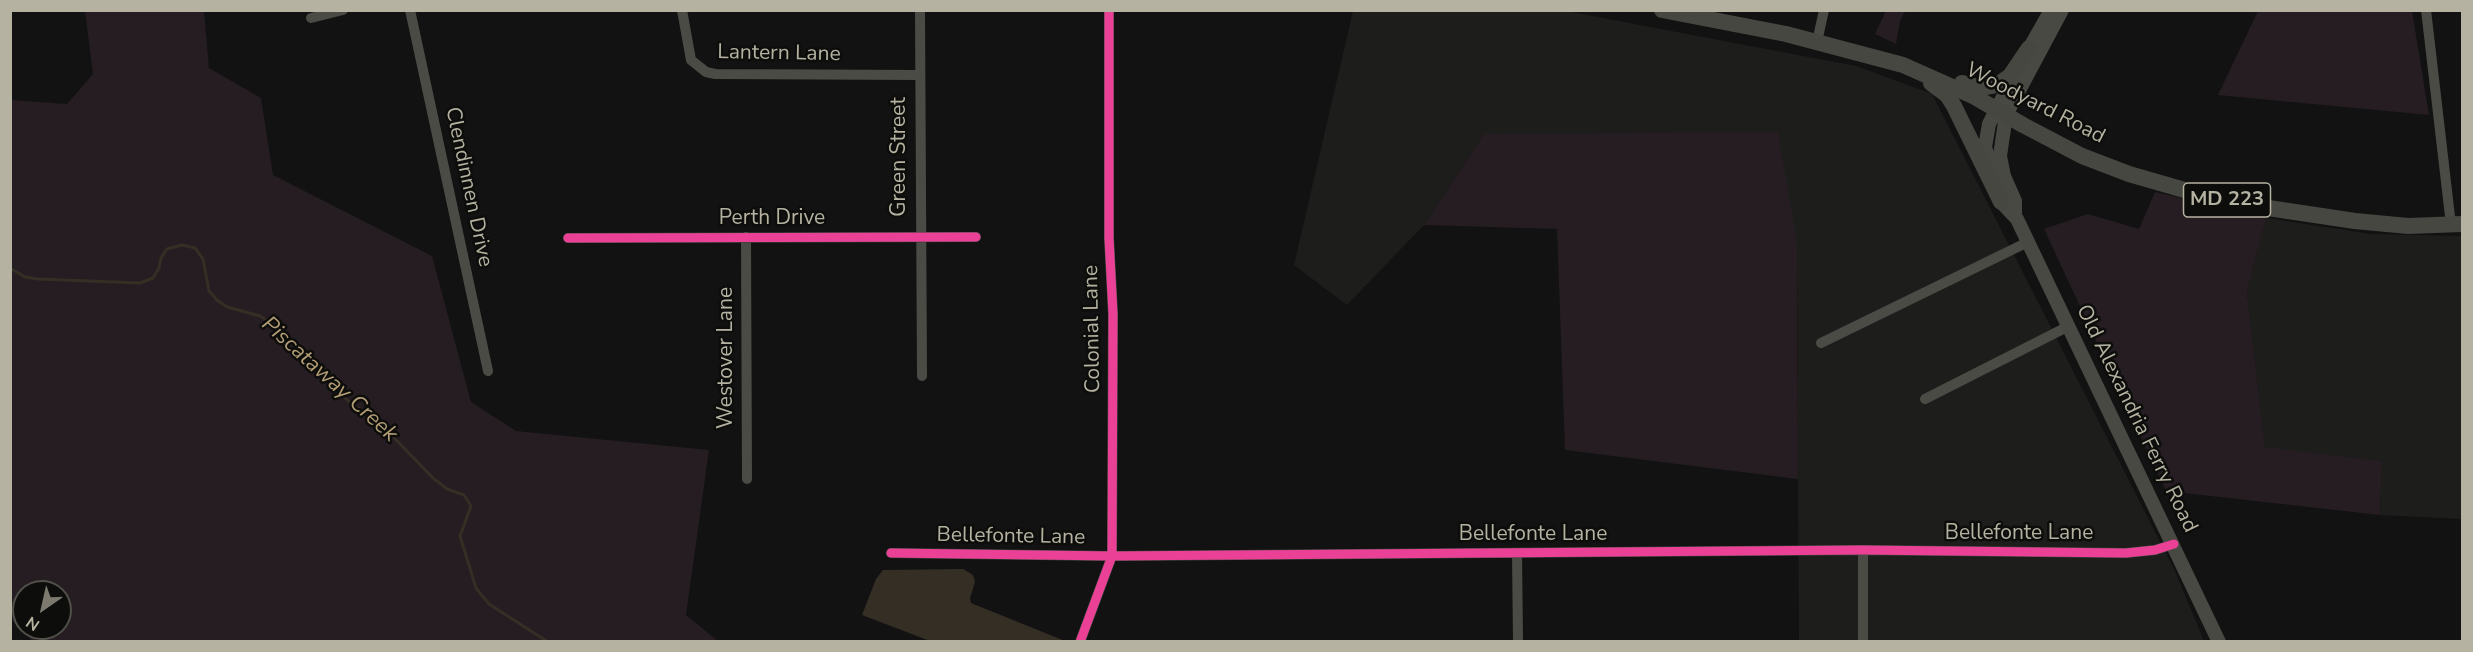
<!DOCTYPE html>
<style>
body{margin:0}
#map{position:relative;width:2473px;height:652px;overflow:hidden;background:#121212;font-family:"Nunito Sans",sans-serif}
canvas{display:block}
.frame{position:absolute;inset:0;border:12px solid #b5b2a1;pointer-events:none}
.north{position:absolute;left:12px;top:580px;width:60px;height:60px;box-sizing:border-box;background:#0d0e0c;border:2px solid #505048;border-radius:50%;rotate:214deg;font-size:16px;font-weight:700;line-height:24px;text-align:center;color:#b5b2a1}
.north::after{content:'';display:block;margin:auto;width:21px;height:27px;background:#7c7a6f;clip-path:polygon(50% 0,100% 100%,50% 72%,0 100%)}
</style>
<div id="map">
<canvas width="2473" height="652"></canvas>
<div class="frame"></div>
<div class="north">N</div>
</div>
<script>
const ctx = document.querySelector('canvas').getContext('2d');
ctx.lineJoin = 'round';
function fillPath(path, color) {
  ctx.fillStyle = color;
  ctx.fill(path, 'evenodd');
}
function toPath(rows) {
  const path = new Path2D();
  for (const r of rows) {
    path.moveTo(r[0], r[1]);
    for (let i = 2; i < r.length; i += 2) path.lineTo(r[i], r[i + 1]);
  }
  return path;
}
function stroke(path, color, width, dash) {
  ctx.strokeStyle = color;
  ctx.lineWidth = width;
  ctx.lineCap = dash ? 'butt' : 'round';
  ctx.setLineDash(dash || []);
  ctx.stroke(path);
}
function drawText(font, color, halo, rows, align = 'center') {
  ctx.font = font + ' "Nunito Sans",sans-serif';
  ctx.lineWidth = 5;
  ctx.setLineDash([]);
  ctx.textBaseline = 'middle';
  ctx.strokeStyle = halo;
  ctx.fillStyle = color;
  for (const [text, x, y, turn = 0] of rows) {
    ctx.save();
    ctx.translate(x, y);
    ctx.rotate((+turn || 0) * Math.PI / 180);
    ctx.textAlign = isNaN(turn) ? turn : align;
    if (halo) ctx.strokeText(text, 0, 0);
    ctx.fillText(text, 0, 0);
    ctx.restore();
  }
}
fillPath(toPath([
 [1353,11,1566,11,1856,66,1932,94,2175,571,2204,641,1799,641,1797,243,1484,134,1424,225,1347,305,1294,265],
 [2266,218,2371,234,2462,236,2462,519,2380,515,2382,461,2265,448,2247,292]
]), '#1d1e1c');
fillPath(toPath([
 [85,11,204,11,209,68,261,98,273,175,432,256,471,402,516,431,709,450,686,615,718,641,32,641,10,618,11,100,67,104,93,74],
 [24,592,60,592,60,628,24,628],
 [1886,11,1905,11,1900,21,1896,44,1875,34],
 [2258,11,2412,11,2429,115,2218,95],
 [1778,132,1797,243,1798,479,1565,450,1557,229,1424,225,1484,134],
 [2155,192,2266,218,2247,292,2265,447,2382,461,2380,515,2166,491,2044,229,2088,214,2139,229]
]), '#251d22');
fillPath(toPath([
 [963,569,973,575,975,582,970,598,971,603,1065,641,930,641,862,615,876,579,883,570]
]), '#342e25');
stroke(toPath([
 [10,268,25,277,38,279,140,283,153,278,159,268,161,258,167,249,182,245,195,248,203,259,209,291,217,300,227,307,260,316,276,326,326,371,338,387,342,395,354,406,371,414,433,478,447,489,464,495,471,506,460,536,476,588,489,604,548,642]
]), '#342e25', 3);
stroke(toPath([
 [410,10,488,371],
 [682,10,691,60,706,72,715,74,920,75],
 [920,10,922,376],
 [2426,10,2451,225],
 [311,18,343,10],
 [1817,42,1824,10],
 [746,237,747,479],
 [568,238,976,237],
 [1821,343,2028,242],
 [1925,399,2067,327],
 [1863,550,1863,642],
 [891,553,1112,556,1863,550,2126,553,2155,550,2174,544],
 [1517,553,1518,642],
 [1080,642,1112,556,1113,314,1109,238,1109,10]
]), '#4b4b46', 10);
stroke(toPath([
 [2025,56,2051,10],
 [1992,171,1985,147,1989,124,2016,72],
 [1998,193,2001,202,2017,219,2219,642],
 [2015,216,2015,201,2004,176,2000,156,2006,115,2062,10]
]), '#494944', 14);
stroke(toPath([
 [1662,10,1786,34,1903,65,1975,97,2023,125,2082,156,2129,174,2188,191,2255,206,2355,221,2408,226,2462,224],
 [1931,83,1947,95,1954,106,2001,202],
 [1962,83,1981,88,1997,85,2010,76,2029,48]
]), '#474742', 16);
stroke(toPath([
 [568,238,976,237],
 [891,553,1112,556,1863,550,2126,553,2155,550,2174,544],
 [1080,642,1112,556,1113,314,1109,238,1109,10]
]), '#ea4096', 9);
for (const [x, y, w] of [
 [2227,200,87]
]) {
  const box = new Path2D();
  box.roundRect(x - w / 2, y - 17, w, 34, 4.5);
  ctx.fillStyle = '#0d0e0c';
  ctx.fill(box);
  stroke(box, '#b5b2a1', 1.5);
}
drawText('bold 20px', '#b5b2a1', null, [
 ["MD 223",2227,200]
]);
drawText('21px', '#b5b2a1', '#0d0e0c', [
 ["Lantern Lane",779,54,1],
 ["Woodyard Road",2035,104,27],
 ["Green Street",900,157,-90],
 ["Clendinnen Drive",468,187,78],
 ["Perth Drive",772,219],
 ["Colonial Lane",1093,329,-91],
 ["Westover Lane",727,358,-90],
 ["Old Alexandria Ferry Road",2136,419,64],
 ["Bellefonte Lane",2019,534],
 ["Bellefonte Lane",1533,535],
 ["Bellefonte Lane",1011,537,1]
]);
drawText('italic 22px', '#b39d75', '#0d0e0c', [
 ["Piscataway Creek",329,380,42]
]);
</script>
